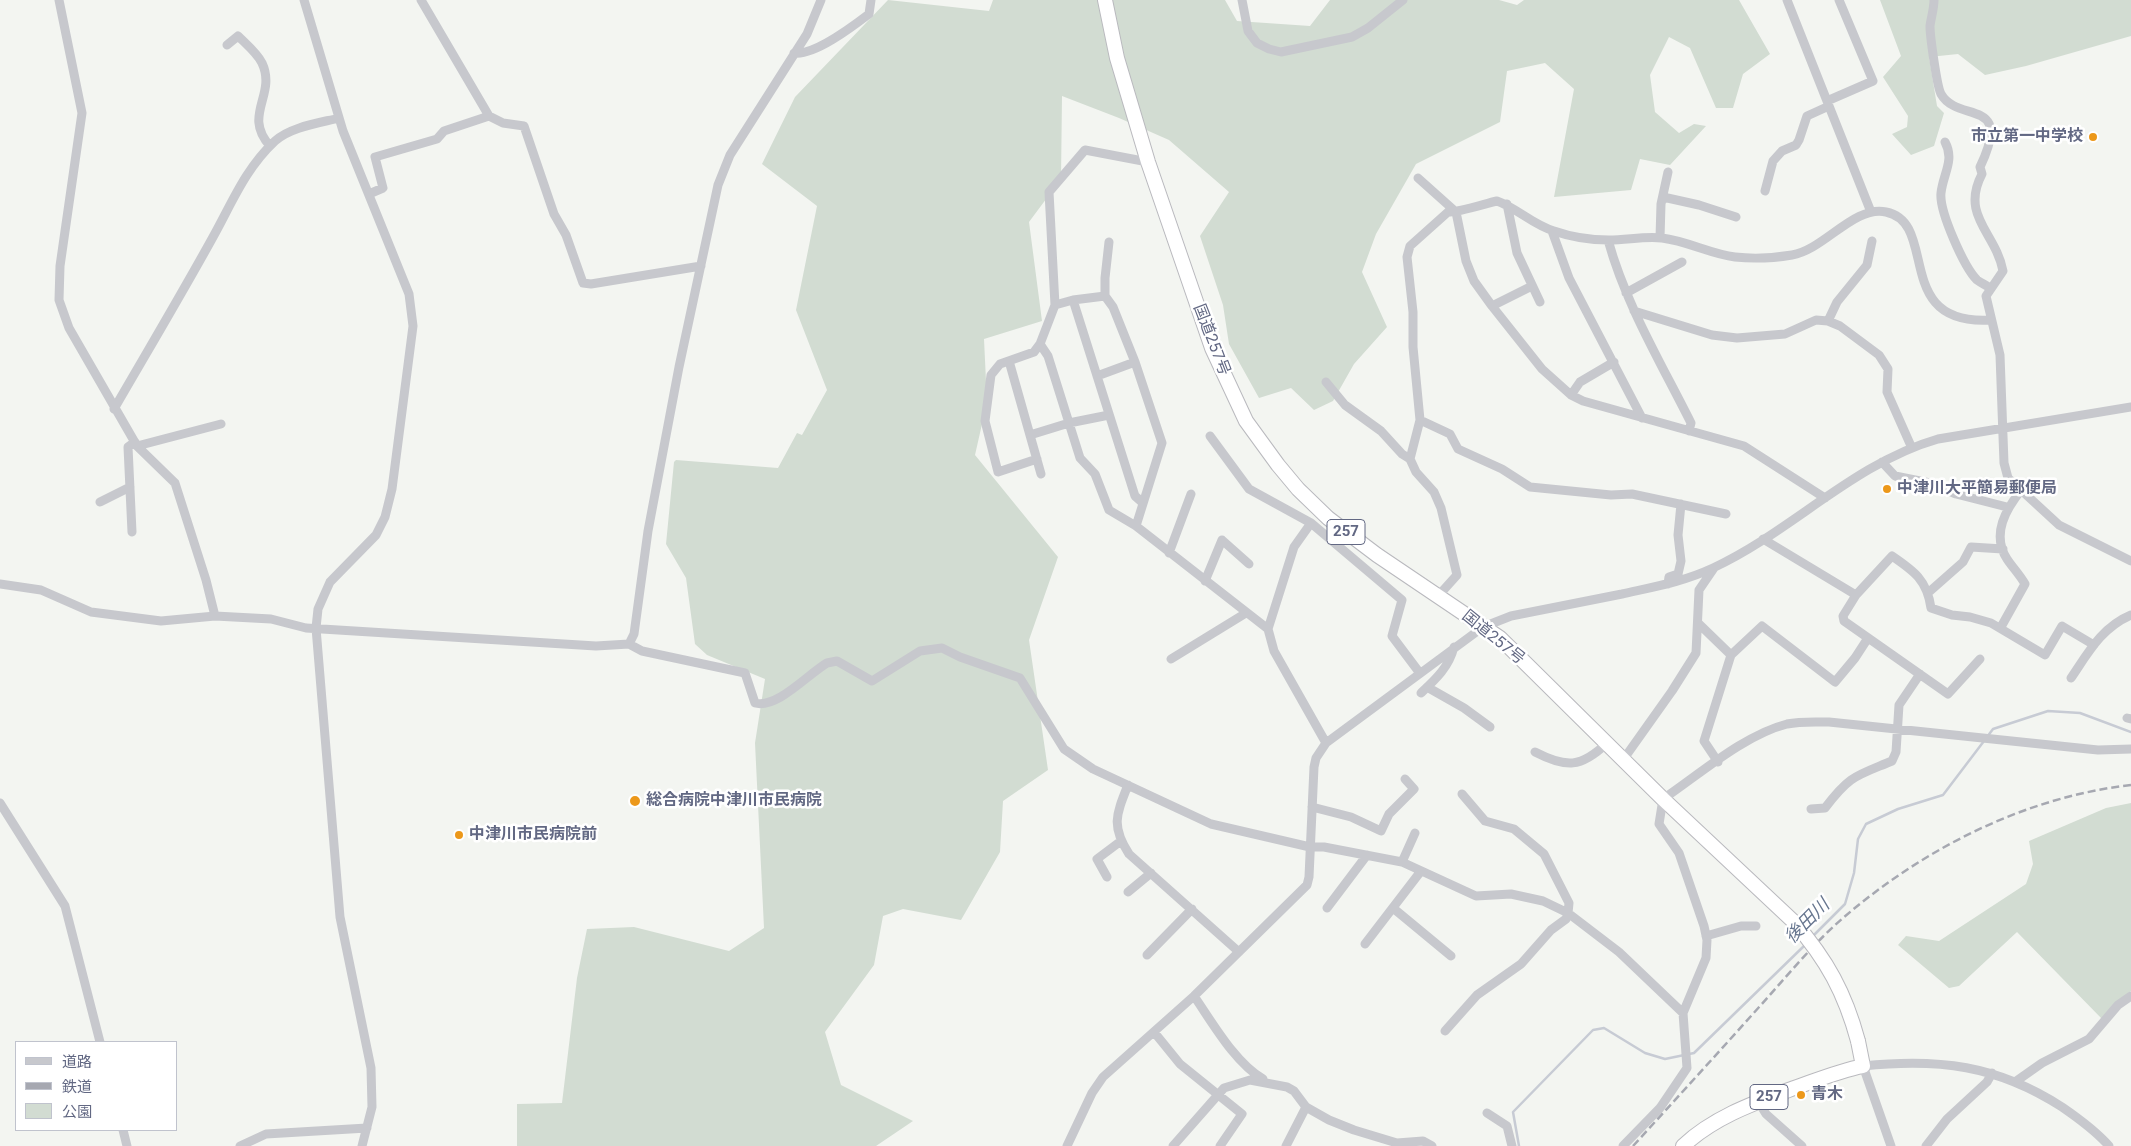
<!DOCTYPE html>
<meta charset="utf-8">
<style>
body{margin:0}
#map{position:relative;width:2131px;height:1146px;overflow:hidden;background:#f3f5f1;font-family:Roboto,"Noto Sans JP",sans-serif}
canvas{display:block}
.legend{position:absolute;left:15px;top:1041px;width:162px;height:90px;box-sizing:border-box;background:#fff;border:1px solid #c0c3cd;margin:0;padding:6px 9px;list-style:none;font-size:15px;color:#626883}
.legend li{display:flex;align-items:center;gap:10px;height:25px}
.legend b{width:25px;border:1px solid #c0c3cd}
</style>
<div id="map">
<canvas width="2131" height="1146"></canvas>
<ul class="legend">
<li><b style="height:6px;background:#c7c8cd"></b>道路</li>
<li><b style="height:6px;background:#a6a8b1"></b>鉄道</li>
<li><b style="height:14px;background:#d2dcd2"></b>公園</li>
</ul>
</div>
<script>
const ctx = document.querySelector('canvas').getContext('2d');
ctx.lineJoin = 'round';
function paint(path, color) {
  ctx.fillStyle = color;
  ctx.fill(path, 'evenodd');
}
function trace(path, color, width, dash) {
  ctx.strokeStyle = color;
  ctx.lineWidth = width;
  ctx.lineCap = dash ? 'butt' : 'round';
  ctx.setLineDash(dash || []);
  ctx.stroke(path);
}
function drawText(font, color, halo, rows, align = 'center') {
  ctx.font = font + ' Roboto,"Noto Sans JP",sans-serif';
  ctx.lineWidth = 5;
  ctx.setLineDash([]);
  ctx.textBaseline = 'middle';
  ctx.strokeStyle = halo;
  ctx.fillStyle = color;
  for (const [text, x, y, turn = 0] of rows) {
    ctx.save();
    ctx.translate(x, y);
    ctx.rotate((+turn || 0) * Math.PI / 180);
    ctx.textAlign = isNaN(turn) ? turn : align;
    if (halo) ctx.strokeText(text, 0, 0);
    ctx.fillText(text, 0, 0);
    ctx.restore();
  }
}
paint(new Path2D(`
 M888 0 989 11 993 0H1225L1237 21 1310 26 1330 0H1499L1517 5 1524 0H1739L1770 54 1743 74 1733 108H1716L1690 48 1669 37 1650 75 1655 112 1679 133 1694 124 1706 126 1670 165 1640 159 1631 190 1554 197 1574 89 1545 63 1507 71 1500 122 1416 164 1376 234 1362 272 1387 327 1354 364 1333 401 1314 410 1291 388 1259 398 1229 344 1223 305 1200 236 1229 192 1169 140 1119 118 1062 96 1061 179 1029 222 1042 321 984 339 987 402 975 455 1058 557 1029 640 1048 770 1003 801 1000 852 961 920 903 909 883 916 874 965 825 1032 841 1085 913 1121 876 1146H517V1104L562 1103 577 978 587 929 634 927 729 951 764 928 755 743 765 679 707 655 695 644 686 578 666 544 674 462 676 460 778 468 797 433 802 435 827 390 796 310 817 206 762 164 795 97Z
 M1880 0H2131V36L2026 66 1985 75 1958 54 1929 57 1937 106 1944 113 1934 146 1911 155 1892 134 1907 127 1908 116 1883 77 1901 56Z
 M2131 803V991L2114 1004 2102 1019 2017 932 1959 986 1949 988 1898 945 1906 936 1939 941 2026 884 2033 864 2029 841 2106 808Z`), '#d2dcd2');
trace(new Path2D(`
 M1987 737 1993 729 2048 711 2080 713 2131 732
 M1812 937 1845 904 1854 873 1858 839 1866 824 1898 809 1943 795 1984 741
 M1519 1146 1513 1112 1593 1030 1604 1028 1645 1053 1665 1059 1694 1053 1805 945`), '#c7cbd4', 2.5);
const highway = new Path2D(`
 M1105 0 1117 58 1148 162 1212 348 1246 421 1278 465 1298 489 1328 518 1377 555 1500 638 1663 799 1794 922
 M1683 1146C1714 1117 1754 1103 1794 1088 1817 1080 1839 1071 1863 1066L1858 1041`);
trace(highway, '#b9b9be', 16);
trace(new Path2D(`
 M59 0 82 113 60 266 59 300 69 328 137 446 175 483 206 580 215 616
 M304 0 343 131 409 294 413 326 392 489 385 517 376 535 330 582 318 609 316 628 340 917 371 1068 372 1107 362 1146
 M421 0 489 116 503 123 524 126 554 214 566 235 583 283 591 284 701 266
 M1242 0 1248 31 1257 43 1269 49 1281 52 1352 37 1368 28 1403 0
 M1787 0 1871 212
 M1934 0C1934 9 1931 18 1930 26 1930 36 1937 87 1941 94 1958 124 2014 96 1980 167L1982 174C1960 216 1996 233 2003 271L1986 296 2000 355 2004 463 2008 478 2059 525 2131 561
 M227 45 238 36C246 44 257 53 262 63 277 95 242 115 270 146
 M794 53C814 56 852 27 869 14L871 0
 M1827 101 1873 81 1839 0
 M1945 142C1955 160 1943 174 1941 193 1939 211 1964 267 1977 280 1981 283 1986 285 1990 288
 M1418 178 1456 212 1466 261 1474 281 1492 306 1542 369 1571 395 1583 401 1744 446 1825 498
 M1765 191 1773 161 1782 151 1796 145 1799 140 1807 116 1829 106
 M369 194 383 188 375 157 437 139 444 131 489 116
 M1663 197 1699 205 1736 217
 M1507 204 1517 253 1540 302
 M1552 231 1569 278 1642 418
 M1660 238 1661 204 1668 172
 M1608 240C1626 305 1661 363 1691 423L1689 431
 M1626 293 1682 262
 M1105 296V278L1109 242
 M1073 300 1135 496 1143 503
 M1055 305 1073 300 1105 296 1113 307 1135 362 1162 443 1136 526
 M1492 306 1532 286
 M1634 311 1712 335 1737 338 1785 334 1816 320 1828 321 1840 326 1879 355 1888 369 1887 392 1911 446
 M1828 321 1837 302 1867 265 1872 241
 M1040 344 1048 356 1080 458 1095 474 1109 510 1136 526 1268 629
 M1009 361 1041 474
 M1097 376 1135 362
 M1326 382 1345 405 1381 431 1402 454 1410 459
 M1571 395 1580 382 1614 362
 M114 409C147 352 181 295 213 237 232 203 245 169 275 141 290 127 319 123 339 118
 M1420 420 1450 434 1458 449 1502 469 1530 487 1611 495 1632 494 1726 514
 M1030 435 1069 423 1109 415
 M1210 436 1249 489 1311 523 1402 600 1392 636 1419 672
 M137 446 221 424
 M1037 459 998 472 985 421 991 375 1000 364 1034 352 1040 344 1055 305 1049 192 1085 150 1148 162
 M1882 462 1895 476 1930 483 1956 494 2007 507
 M100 502 130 487
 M1311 523 1294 547 1268 629 1274 651 1326 743
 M132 532 128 447 135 442
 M1763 539 1856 595 1843 616 1844 621 1948 694 1980 659
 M1169 553 1191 494
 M1205 581 1222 540 1249 564
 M0 584 41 590 91 612 161 621 215 616 271 619 306 628 596 646 629 644 642 651 745 673 755 703C777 709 808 674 827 663L837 661 872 681 920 651 942 648 960 657 1020 678 1064 749 1093 769 1211 824 1310 847H1324L1402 862 1476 896 1511 894 1543 901 1568 913 1619 952 1683 1013
 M1668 584 1669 577 1678 574 1681 561 1678 535 1681 504
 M1929 592 1963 562 1971 547 2003 549
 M1439 595 1457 575 1441 508 1434 492 1416 472 1410 459 1420 420 1413 347V312L1407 257 1410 246 1448 212C1460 212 1484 204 1497 201 1517 208 1533 225 1554 231 1571 237 1591 240 1609 240 1627 240 1645 236 1662 238 1687 241 1711 254 1735 257 1753 259 1774 258 1792 255 1824 250 1854 205 1886 212 1940 223 1891 326 1991 320
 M1856 595 1892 556C1914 571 1927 580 1931 608L1952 615 1970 617 1991 623 2045 655 2062 626 2094 645
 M1698 623 1731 655 1762 626 1835 682 1855 658 1868 638
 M2001 627 2025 584C2020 575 2013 568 2007 559 1991 534 2006 509 2022 489
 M629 644 634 634 648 531 679 367 718 185 730 155 807 34 821 0
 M1171 659 1246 613
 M2071 678C2088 653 2102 627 2131 615
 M1427 687 1464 708 1490 727
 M1421 693C1436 679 1449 667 1454 647
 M2127 718 2131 719
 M1535 752C1566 768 1581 768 1607 743
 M1623 760 1672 691 1696 653 1699 590 1714 568
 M1718 762 1704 741 1731 655
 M1128 785C1116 815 1111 826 1129 854L1239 952
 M0 803 65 906 100 1042
 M1312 807 1351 817 1381 831 1389 814 1414 789 1405 779
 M1811 809 1825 808C1850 775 1856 776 1892 761L1896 752 1899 705 1920 674
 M1402 862 1415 833
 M1107 877 1097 859 1121 841
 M1128 892 1151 873
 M1327 908 1367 855
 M1393 908 1451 956
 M1706 936 1741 926H1756
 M1365 944 1421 871
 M1147 955 1192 909
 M1194 996C1212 1022 1235 1063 1263 1079
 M1445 1031 1477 995 1521 964 1551 930 1566 919 1568 913 1569 903 1544 854 1514 829 1485 821 1462 794
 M1154 1032 1180 1064 1242 1114 1220 1146
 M2015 1082 2042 1063 2089 1039 2118 1005 2131 996
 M1758 1101 1766 1114 1802 1146
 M1487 1113 1507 1126 1512 1146
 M123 1130 127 1146
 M240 1146 266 1134 367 1128
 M1067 1146 1092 1093 1103 1077 1194 996 1307 885 1309 877 1314 767 1316 758 1326 743 1483 627 1511 616C1548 609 1585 601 1622 594 1653 587 1683 582 1713 568 1791 532 1854 463 1938 439L2131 407
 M1173 1146 1224 1088 1250 1080 1287 1087 1294 1091 1306 1107 1329 1120 1354 1130 1397 1143 1423 1141 1432 1146
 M1286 1146 1306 1107
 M1623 1146 1660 1108 1687 1068 1683 1013 1706 958 1707 940 1704 926 1679 853 1659 824 1663 799C1700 774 1744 735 1787 724 1801 721 1815 722 1829 722L2098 750 2131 749
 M1891 1146 1863 1066C1938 1058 1997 1065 2062 1107 2078 1118 2096 1131 2109 1146
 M1926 1146 1947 1119 1987 1082 1992 1073`), '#c7c8cd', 9);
trace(highway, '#fff', 14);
trace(new Path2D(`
 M1633 1146C1676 1099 1718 1053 1760 1006 1787 976 1813 944 1843 918 1923 849 2025 797 2131 785`), '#a6a8b1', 2.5, [8, 4]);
const highwayBridge = new Path2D(`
 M1794 922C1827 960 1845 993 1858 1041`);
trace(highwayBridge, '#b9b9be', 16, []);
trace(highwayBridge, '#fff', 14);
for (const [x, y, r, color] of [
 [2093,137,5,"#ec981a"],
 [1887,489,5,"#ec981a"],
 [635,801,6,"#ec981a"],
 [459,835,5,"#ec981a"],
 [1801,1095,5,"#ec981a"]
]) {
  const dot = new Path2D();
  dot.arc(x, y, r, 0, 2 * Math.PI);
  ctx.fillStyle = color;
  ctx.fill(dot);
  trace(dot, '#fff', 2);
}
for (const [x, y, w] of [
 [1346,532,38],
 [1769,1097,38]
]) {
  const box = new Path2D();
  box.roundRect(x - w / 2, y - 12.5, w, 25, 4);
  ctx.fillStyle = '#fff';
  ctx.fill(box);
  trace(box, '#626883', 1);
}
drawText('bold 15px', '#626883', null, [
 ["257",1346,532],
 ["257",1769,1097]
]);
drawText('bold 16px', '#626883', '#fff', [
 ["市立第一中学校",2083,137,"right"],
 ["中津川大平簡易郵便局",1897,489],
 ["総合病院中津川市民病院",646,801],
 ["中津川市民病院前",469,835],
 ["青木",1811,1095]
], 'left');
drawText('16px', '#626883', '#fff', [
 ["国道257号",1211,340,69],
 ["国道257号",1493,638,39]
]);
drawText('italic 18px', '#67768f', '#fff', [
 ["後田川",1808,922,-45]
]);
</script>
